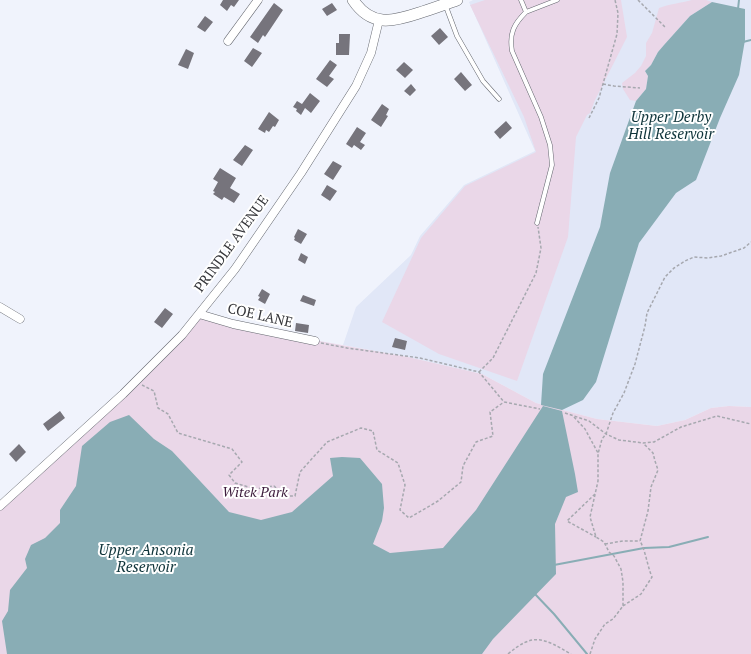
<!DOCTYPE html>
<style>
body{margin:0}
canvas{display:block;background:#f0f3fc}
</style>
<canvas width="751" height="654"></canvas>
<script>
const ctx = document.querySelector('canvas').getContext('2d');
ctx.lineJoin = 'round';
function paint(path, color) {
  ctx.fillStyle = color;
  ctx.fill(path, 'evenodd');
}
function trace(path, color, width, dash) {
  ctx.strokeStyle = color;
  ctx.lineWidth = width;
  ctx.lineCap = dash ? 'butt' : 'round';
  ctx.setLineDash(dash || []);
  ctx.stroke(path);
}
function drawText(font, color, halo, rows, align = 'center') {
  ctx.font = font + ' "PT Serif",serif';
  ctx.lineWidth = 4;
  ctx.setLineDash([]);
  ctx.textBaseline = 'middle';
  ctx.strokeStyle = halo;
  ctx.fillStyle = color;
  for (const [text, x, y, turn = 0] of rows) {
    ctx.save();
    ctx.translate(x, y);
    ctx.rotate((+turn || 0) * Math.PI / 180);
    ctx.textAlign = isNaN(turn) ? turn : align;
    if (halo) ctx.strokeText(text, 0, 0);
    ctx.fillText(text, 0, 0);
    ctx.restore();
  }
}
paint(new Path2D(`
 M473 0H751V407L729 406 711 408 685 420 657 426 597 419 536 403 482 374 408 357 343 345 356 307 411 255 420 236 464 185 535 151 469 2Z`), '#e1e7f7');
paint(new Path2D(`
 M485 0H621L627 37 595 100 590 113 587 115 576 137 568 237 517 381 439 354 382 322 421 238 465 186 536 152 524 117 470 5Z
 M692 0H706L712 2 690 16 658 52 651 65 645 71 648 76 646 89 636 101 630 100 623 89 622 83 635 73 641 66 646 56V43L652 33 659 8C669 4 681 3 692 0Z
 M200 316 231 325 408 357 482 374 536 403 597 419 657 426 685 420 711 408 729 406 751 407V654H0V509Z`), '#ead7e8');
paint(new Path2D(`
 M712 2 745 9V40L739 75 720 118 696 180 676 193 639 243 596 382 583 400 562 410 541 405 543 374 600 227 610 173 636 101 646 89 648 76 645 71 651 65 658 52 664 45 690 16Z
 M543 406 562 411 575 474 578 492 566 497 555 524 556 574 493 639 482 654H7L2 621 8 611 10 590 27 568 25 559 31 545 45 538 60 523V510L76 486 82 446 110 422 129 415 154 439 172 451 229 512 261 520 292 512 333 476 330 458 342 457 360 458 382 484 384 508 382 521 373 544 390 553 443 548 476 510Z`), '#89adb5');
trace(new Path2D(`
 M738 9 739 0
 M743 42 751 40
 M554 565 644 548 669 547 708 537
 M534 593 554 614 587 654`), '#89adb5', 2);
paint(new Path2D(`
 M223 0H239L234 7 231 5 227 11 220 5Z
 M274 3 283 10 265 37 263 35 258 43 250 37Z
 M332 3 337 10 327 16 322 9Z
 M205 16 213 22 205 32 197 27Z
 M440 28 448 37 439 45 431 36Z
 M339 34H350L349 55H336V43H339Z
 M253 48 262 53 252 67 244 61Z
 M186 49 194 53 188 69 178 65Z
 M330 60 337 65 329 76 334 79 327 87 316 79Z
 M404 62 413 70 405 78 396 70Z
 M461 72 472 85 465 91 454 79Z
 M411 84 416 90 410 96 404 91Z
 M310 93 320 101 311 113 305 108 301 115 296 111 297 109 293 107 297 101 302 104Z
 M382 104 389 109 386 115 388 116 381 127 371 120Z
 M269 112 279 120 275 127 273 126 269 132 266 130 265 133 258 129Z
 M506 121 512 128 500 139 494 132Z
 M357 127 366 133 360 142 365 145 361 150 354 145 352 148 346 144Z
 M245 145 253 150 242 166 233 160Z
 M333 161 342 166 333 180 324 174Z
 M220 168 236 178 230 188 240 194 234 203 224 197 222 200 213 194 215 192 213 191 218 182 213 179Z
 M327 185 337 191 330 201 321 195Z
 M298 229 307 234 301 244 294 240 295 238 294 237Z
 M301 253 308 257 305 264 298 260Z
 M262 289 270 294 265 304 258 300 260 297 258 296Z
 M303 295 316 300 314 306 300 301Z
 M165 308 173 314 162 328 154 322Z
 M296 323 309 325 308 333 295 331Z
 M395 338 407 341 405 350 392 347Z
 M60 411 65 418 48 431 43 424Z
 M19 444 26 452 16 462 9 454Z`), '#76747c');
const lane = new Path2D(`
 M521 0 526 12 557 0
 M445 4 457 36 483 81 499 99
 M526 12C514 24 509 33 512 51L541 117 550 145 552 165 537 223`);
const street = new Path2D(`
 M228 41 258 0
 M0 307 20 319
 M199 314 233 324 315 341
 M0 506 123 394 182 335 235 269 301 173 356 86 371 53 379 20`);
const secondary = new Path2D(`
 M353 0C371 27 392 22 419 13 432 9 445 4 457 0`);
trace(lane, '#656870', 5);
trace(street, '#656870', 9);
trace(secondary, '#656870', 12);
trace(new Path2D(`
 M638 0 665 27
 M603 84 614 86 640 88
 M589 118 599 98 617 34 618 13 615 0
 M321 343 347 348 420 358 479 372 504 402 540 409
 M479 372 493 358 536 273 541 248 538 227
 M142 385 154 391 158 408 168 414 178 433 232 449 242 462 229 475 235 483 255 489 274 486 285 496H295L300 472 327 442 361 428 373 431 377 450 398 463 405 485 400 510 409 518 438 501 461 482 463 466 476 442 493 436 490 412 504 402
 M565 413 589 421 606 434 619 440 643 443 654 442 681 427 717 416 751 424
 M574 417 585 429 598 453
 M595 494 567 521 596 537
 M605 544 623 541H640
 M623 606 641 594 652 577C647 565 646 552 640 541L648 511 651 487 658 470 655 461 653 453 643 443
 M508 654C534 632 543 638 571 654
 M590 654 595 639 605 624 613 619 623 606V582L621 569 614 556 609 552 604 542 596 537 590 517 598 481V454L602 439 606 434 613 413 624 393 635 364 645 326 647 313 665 277 674 268 685 261 694 257 708 258 721 256 744 248 751 242`), '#a6a8af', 1.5, [3, 2]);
trace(lane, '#fff', 4);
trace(street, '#fff', 8);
trace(secondary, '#fff', 11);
drawText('14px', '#35363a', '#fff', [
 ["PRINDLE AVENUE",232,244,-54],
 ["COE LANE",260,316,13]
]);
drawText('italic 14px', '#3e1d3d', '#fff', [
 ["Witek Park",255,493]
]);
drawText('italic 15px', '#0f343a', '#fff', [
 ["Upper Derby",671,118],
 ["Hill Reservoir",671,135],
 ["Upper Ansonia",146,551],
 ["Reservoir",146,568]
]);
</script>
